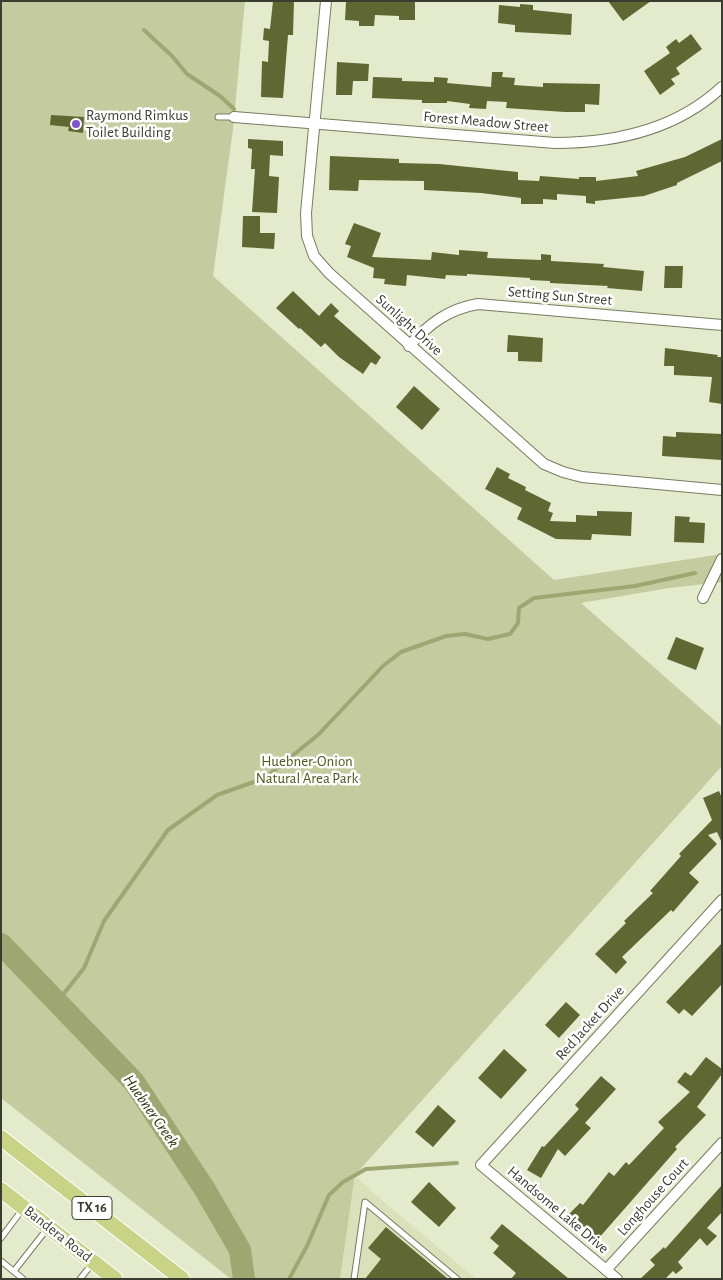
<!DOCTYPE html>
<style>
body{margin:0}
#map{position:relative;width:723px;height:1280px;overflow:hidden;background:#e4eacc;font-family:"Alegreya Sans",sans-serif}
canvas{display:block}
.frame{position:absolute;inset:0;border:2px solid #3b3d31;pointer-events:none}
</style>
<div id="map">
<canvas width="723" height="1280"></canvas>
<div class="frame"></div>
</div>
<script>
const ctx = document.querySelector('canvas').getContext('2d');
ctx.lineJoin = 'round';
function paint(path, color) {
  ctx.fillStyle = color;
  ctx.fill(path, 'evenodd');
}
function trace(path, color, width, dash) {
  ctx.strokeStyle = color;
  ctx.lineWidth = width;
  ctx.lineCap = dash ? 'butt' : 'round';
  ctx.setLineDash(dash || []);
  ctx.stroke(path);
}
function drawText(font, color, halo, rows, align = 'center') {
  ctx.font = font + ' "Alegreya Sans",sans-serif';
  ctx.lineWidth = 5;
  ctx.setLineDash([]);
  ctx.textBaseline = 'middle';
  ctx.strokeStyle = halo;
  ctx.fillStyle = color;
  for (const [text, x, y, turn = 0] of rows) {
    ctx.save();
    ctx.translate(x, y);
    ctx.rotate((+turn || 0) * Math.PI / 180);
    ctx.textAlign = isNaN(turn) ? turn : align;
    if (halo) ctx.strokeText(text, 0, 0);
    ctx.fillText(text, 0, 0);
    ctx.restore();
  }
}
paint(new Path2D(`
 M355 1175 378 1197 476 1279H340Z`), '#d9e0ba');
paint(new Path2D(`
 M1 1H245L233 129 213 276 554 580 722 554V582L669 588 581 603 722 727V766L355 1175 340 1279H231L1 1098Z`), '#c4cc9f');
trace(new Path2D(`
 M144 30 172 56 187 74 220 96 234 109
 M58 1001 84 968 104 921 168 830 217 795 265 778 319 734 383 666 401 652 446 636 465 634 488 639 510 634 518 623 519 608 534 598 635 586 695 573
 M289 1279 307 1246 329 1195 343 1182 366 1169 457 1163`), '#9ea771', 4);
trace(new Path2D(`
 M1 944 134 1082 204 1188 240 1250 244 1279`), '#9ea771', 22);
paint(new Path2D(`
 M273 1H294L293 35H288L283 98 261 97 262 61 268 62 269 41 263 40 264 28 270 29Z
 M415 1V20H399V16L375 15 374 26H359V21L345 20 346 2Z
 M608 1H651L623 21Z
 M520 4 533 5V10L572 14 571 35 515 32V25L498 23 499 5 520 7Z
 M691 34 702 49 676 68 680 74 671 79 675 84 660 95 644 71 670 53 666 47 676 39 679 43Z
 M337 62 369 64 368 81H353L352 95H336Z
 M492 72H503L502 77 515 78 514 85 543 87V83L600 84 599 105 585 104V112H565L506 108 507 102 487 101 486 109 469 108 470 104 447 101V103H422V100L372 98 373 77 402 78V81L434 82V77L448 78 447 83 491 87Z
 M51 115 84 117 83 133 68 131 69 127 50 125Z
 M248 139 283 141V156L270 155 269 176 279 177 277 213 252 212 255 169H251L252 149 248 148Z
 M722 139V161L677 183V185L644 196 595 201V204L586 203V196L557 194V200L543 199V204H521V198L481 193 424 190V181L359 180 358 191 329 190 330 156 399 159V163L439 164 518 172V180L539 181 540 176 579 179V177H596V181L638 176 636 171 685 157Z
 M243 216H260V233H275L274 249 242 247Z
 M354 223 381 233 372 257 431 260 432 252 459 255V250L488 252 487 258 541 260V254L551 255V261L604 264 603 267 644 271 642 291 607 288 608 286 550 283V281L530 280V278L467 274V276L446 275 445 279 407 275 406 286 384 284 385 279 373 278 374 268 347 257 351 246 345 244Z
 M665 266H683L682 288H664Z
 M293 291 319 316 331 303 339 311 334 316 381 357 376 365 371 362 363 374 339 357 325 343 321 347 300 328 299 329 276 308Z
 M508 335 543 338 542 362 518 361V352H507Z
 M665 348 718 355 717 357H722V404L709 402 712 377 674 375V366H664Z
 M414 386 440 409 422 430 396 407Z
 M676 432 722 434V460L662 456 663 436 676 437Z
 M497 467 510 474 508 478 526 487 525 490 551 503 548 511 553 513 550 521 576 522V515L597 516V511L632 512 631 536 592 534 591 540 556 539 517 519 522 508 485 489Z
 M675 516 690 517 689 522 705 523 704 543 674 542Z
 M676 637 704 648 696 670 667 659Z
 M719 791 722 798V843L717 832 708 835 717 844 689 873 699 882 673 912 671 910 622 957 627 962 616 974 595 954 626 923 624 921 653 893 650 891 681 856 679 854 712 820 703 798Z
 M722 943V984L692 1016 684 1009 679 1014 666 1002Z
 M566 1002 580 1015 559 1038 545 1025Z
 M504 1049 527 1070 501 1099 478 1078Z
 M706 1057 722 1069V1074L697 1107 706 1115 675 1147 677 1149 598 1239 569 1214 580 1203 583 1205 609 1172 614 1176 626 1162 629 1165 664 1128 658 1122 690 1092 677 1082 685 1072 691 1076Z
 M601 1076 616 1089 585 1123 591 1128 565 1156 558 1149 541 1178 527 1170 542 1146 544 1147 579 1109 575 1105Z
 M438 1105 456 1121 433 1147 415 1132Z
 M429 1182 456 1208 439 1227 411 1202Z
 M722 1185V1212L707 1228 717 1236 707 1246 700 1238 678 1262 683 1268 676 1274 673 1271 665 1279H640L655 1265 650 1260 664 1247 665 1249Z
 M502 1224 534 1250 569 1279H511L516 1273 493 1253 499 1246 490 1238Z
 M386 1227 448 1279H365L381 1259 368 1248Z`), '#5f6733');
const lane = new Path2D(`
 M218 117H234
 M1 1238 22 1210
 M1 1261 23 1279
 M14 1271 47 1229
 M80 1279 92 1264
 M354 1279 365 1202 457 1279`);
const street = new Path2D(`
 M326 1 306 213 307 236 314 256 329 273 544 464 563 472 582 477 722 490
 M234 117 555 143C615 143 676 130 722 87
 M409 346C429 324 448 309 478 304L722 325
 M703 598 722 559
 M606 1270 722 1143
 M617 1279 481 1165 722 900`);
const primary = new Path2D(`
 M1 1138 182 1279
 M1 1190 115 1279`);
trace(lane, '#767c60', 7);
trace(street, '#767c60', 12);
trace(primary, '#fff', 17);
trace(lane, '#fff', 5);
trace(street, '#fff', 10);
trace(primary, '#c8d386', 15);
for (const [x, y, r, color] of [
 [76,124,5,"#7f53cc"]
]) {
  const dot = new Path2D();
  dot.arc(x, y, r, 0, 2 * Math.PI);
  ctx.fillStyle = color;
  ctx.fill(dot);
  trace(dot, '#fff', 2);
}
for (const [x, y, w] of [
 [92,1208,40]
]) {
  const box = new Path2D();
  box.roundRect(x - w / 2, y - 11.5, w, 23, 4);
  ctx.fillStyle = '#fff';
  ctx.fill(box);
  trace(box, '#3b3d31', 1);
}
drawText('bold 14px', '#3b3d31', null, [
 ["TX 16",92,1208]
]);
drawText('15px', '#3b3d31', '#fff', [
 ["Raymond Rimkus",86,115],
 ["Toilet Building",86,132]
], 'left');
drawText('15px', '#3b3d31', '#fff', [
 ["Forest Meadow Street",486,122,5],
 ["Setting Sun Street",560,296,5],
 ["Sunlight Drive",409,325,42],
 ["Red Jacket Drive",590,1023,-48],
 ["Longhouse Court",653,1197,-48],
 ["Handsome Lake Drive",558,1210,40],
 ["Bandera Road",58,1234,38]
]);
drawText('15px', '#50581b', '#fff', [
 ["Huebner-Onion",307,761],
 ["Natural Area Park",307,778]
]);
drawText('italic 16px', '#31360b', '#fff', [
 ["Huebner Creek",151,1111,55]
]);
</script>
